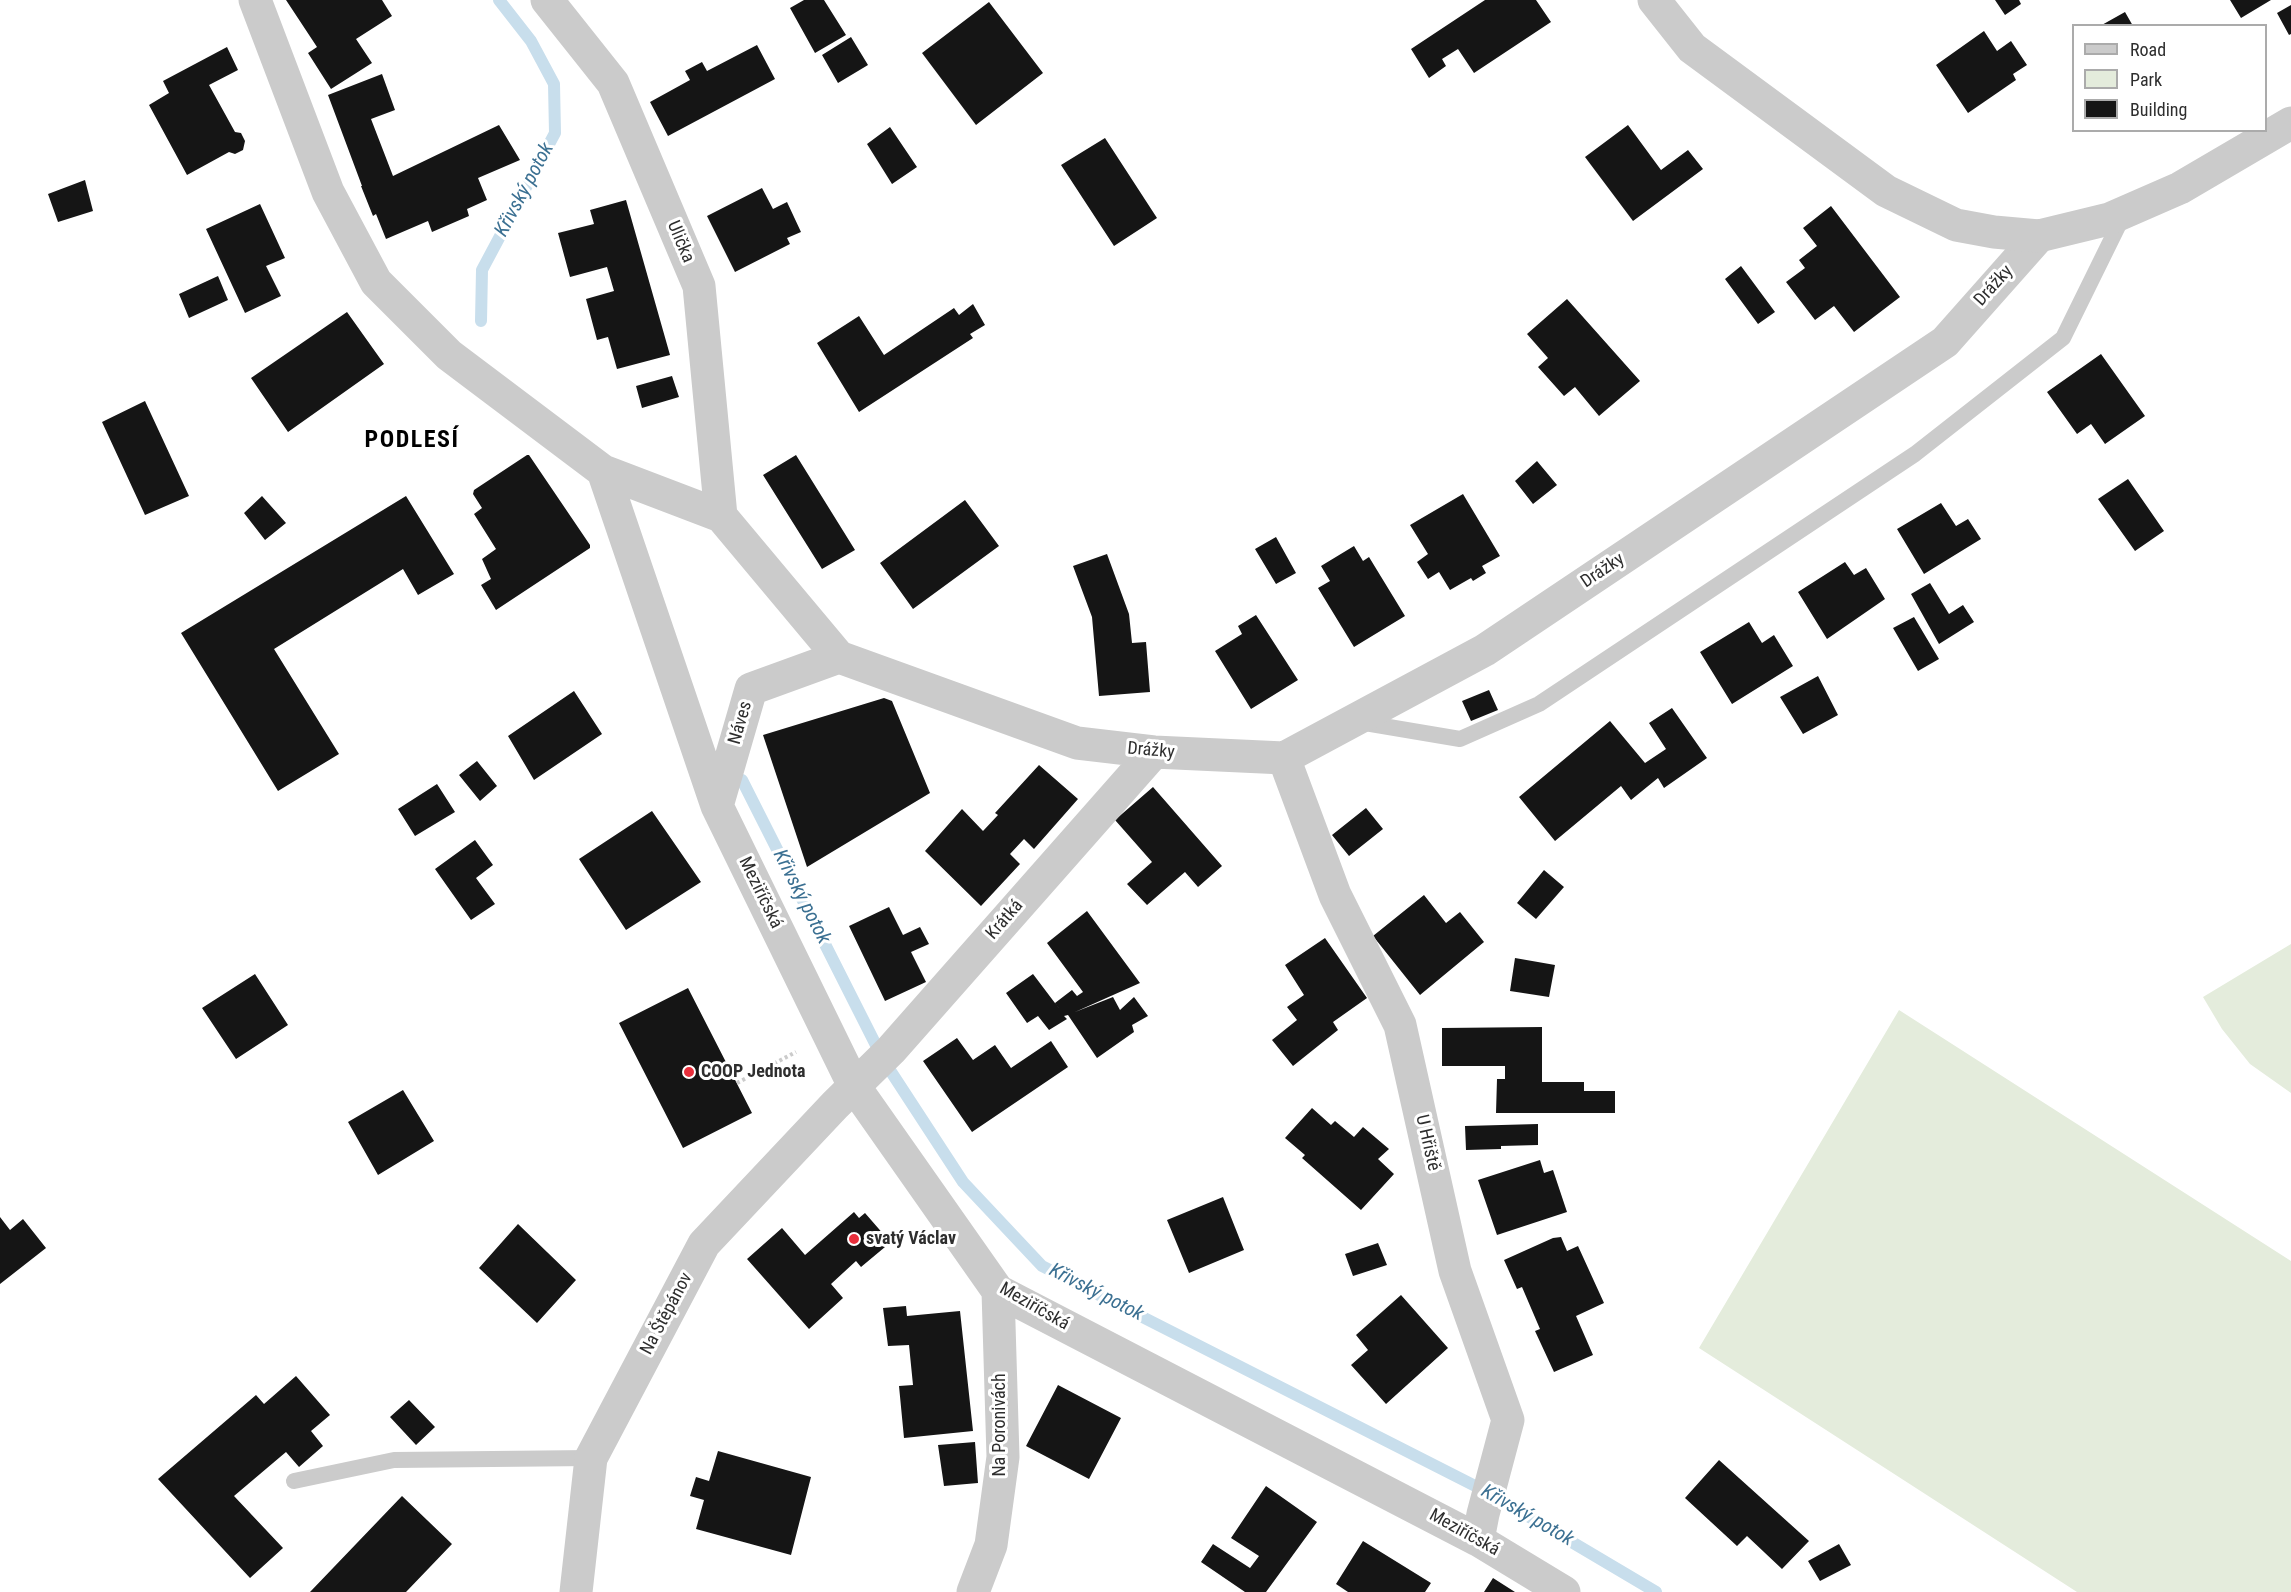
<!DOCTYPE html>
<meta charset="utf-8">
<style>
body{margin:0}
#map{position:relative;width:2291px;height:1592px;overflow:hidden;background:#fff;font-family:"Roboto Condensed",sans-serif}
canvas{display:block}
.legend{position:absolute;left:2072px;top:24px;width:195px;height:108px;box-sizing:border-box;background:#fff;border:2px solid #ababab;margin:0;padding:8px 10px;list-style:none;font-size:18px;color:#2e2e2e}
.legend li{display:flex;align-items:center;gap:12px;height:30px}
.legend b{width:30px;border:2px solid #ababab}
</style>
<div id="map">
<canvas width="2291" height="1592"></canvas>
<ul class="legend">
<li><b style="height:8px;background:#cbcbcb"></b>Road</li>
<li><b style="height:16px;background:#e4ecdc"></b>Park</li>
<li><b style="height:16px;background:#151515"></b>Building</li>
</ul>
</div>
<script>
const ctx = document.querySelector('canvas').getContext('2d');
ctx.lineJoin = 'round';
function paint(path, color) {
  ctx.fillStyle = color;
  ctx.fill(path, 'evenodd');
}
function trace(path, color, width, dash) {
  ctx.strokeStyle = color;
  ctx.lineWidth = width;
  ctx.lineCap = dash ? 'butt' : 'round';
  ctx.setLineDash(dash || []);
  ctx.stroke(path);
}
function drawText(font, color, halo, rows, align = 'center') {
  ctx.font = font + ' "Roboto Condensed",sans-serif';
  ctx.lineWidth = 6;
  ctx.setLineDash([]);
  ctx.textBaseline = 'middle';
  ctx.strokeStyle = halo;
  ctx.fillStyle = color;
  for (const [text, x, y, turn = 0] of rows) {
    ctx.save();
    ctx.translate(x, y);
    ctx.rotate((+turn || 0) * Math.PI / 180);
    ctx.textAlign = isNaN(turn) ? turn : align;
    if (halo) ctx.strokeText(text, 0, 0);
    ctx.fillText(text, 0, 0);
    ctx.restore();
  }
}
paint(new Path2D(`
 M2291 944V1093L2250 1064 2222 1029 2203 997Z
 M1899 1010 2291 1261V1592H2077L1699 1348Z`), '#e4ecdc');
trace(new Path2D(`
 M481 321 482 270 555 133 554 84 531 41 499 0
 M742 780 884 1061 963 1182 1042 1266 1489 1493 1656 1592`), '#c8deec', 12);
paint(new Path2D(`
 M286 0H382L392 16 356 39 372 63 331 89 308 53 317 47Z
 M804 0H824L846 35 815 53 790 8Z
 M1485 0H1536L1551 22 1474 73 1458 49 1442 59 1446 66 1429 78 1411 49Z
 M1995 0H2019L2021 4 2005 15Z
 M2230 0H2271L2241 18Z
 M989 2 1043 73 976 125 922 53Z
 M2291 5V34L2289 35 2277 13Z
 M2125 12 2133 26H2100Z
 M1984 31 1997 51 2011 41 2027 65 2013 74 2016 80 1968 113 1936 65Z
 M851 37 868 65 838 83 822 55Z
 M757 45 775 79 668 136 650 102 690 80 685 71 702 62 707 71Z
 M227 47 238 70 209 85 235 132 241 133 245 141 243 150 235 154 229 152 187 175 149 105 169 93 163 81Z
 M382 74 395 110 371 119 393 176 499 125 520 160 478 178 487 200 467 209 469 216 432 232 428 221 386 239 376 214 373 216 361 186H362L328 95Z
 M1628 125 1661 170 1688 150 1703 169 1633 221 1585 157Z
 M890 127 917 167 892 184 867 144Z
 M1105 138 1157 218 1114 246 1061 165Z
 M85 180 93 211 58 222 48 194Z
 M762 188 773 209 787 202 801 232 787 238 790 244 735 272 707 216Z
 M626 200 670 355 617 369 608 337 597 340 586 299 614 291 607 267 570 277 558 233 594 224 590 210Z
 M260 204 285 258 266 266 281 296 245 313 206 229Z
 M1831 206 1900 297 1854 332 1834 306 1815 320 1786 282 1805 268 1799 260 1817 246 1803 228Z
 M1741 266 1775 312 1758 324 1725 279Z
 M218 276 228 300 189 318 179 294Z
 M1567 299 1640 381 1599 416 1575 387 1564 396 1538 367 1548 358 1527 334Z
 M973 304 985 325 970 334 973 338 859 412 817 343 859 316 884 355 954 308 959 315Z
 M347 312 384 364 288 432 251 378Z
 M2101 354 2145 416 2105 444 2091 424 2077 434 2047 392Z
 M672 376 679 397 642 408 636 386Z
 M145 401 189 496 145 515 102 422Z
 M527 455H529L590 545V548L496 610 481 585 491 579 482 559 496 549 474 514 482 508 473 494 474 490Z
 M796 455 855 550 822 569 763 475Z
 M1537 461 1557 485 1533 504 1515 481Z
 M2128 479 2164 531 2135 551 2098 499Z
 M1463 494 1500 556 1482 566 1486 573 1473 581 1471 578 1450 590 1439 572 1428 579 1417 562 1428 554 1410 525Z
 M262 496 286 523 265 540 244 513Z
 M406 496 454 574 418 595 403 569 274 649 339 754 278 791 181 633Z
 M965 500 999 546 913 609 880 563Z
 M1941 503 1956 526 1968 519 1981 539 1924 574 1897 529Z
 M1276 537 1296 573 1276 584 1255 549Z
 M1354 546 1363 561 1369 557 1405 616 1354 647 1318 588 1330 581 1321 566Z
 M1107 554 1129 614 1132 643 1146 642 1150 692 1099 696 1092 617 1073 566Z
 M1845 562 1854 575 1866 568 1885 599 1827 639 1798 592Z
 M1930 583 1949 614 1963 605 1974 622 1939 644 1911 594Z
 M1256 615 1298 680 1251 709 1215 651 1242 634 1238 626Z
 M1914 617 1939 659 1918 671 1893 628Z
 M1749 622 1762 643 1774 635 1793 666 1732 704 1700 652Z
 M1818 676 1838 715 1803 734 1780 697Z
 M1489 690 1498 710 1471 721 1462 701Z
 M574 691 602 734 534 780 508 736Z
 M884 698 892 701 930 793 807 867 763 735Z
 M1672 708 1707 758 1664 788 1658 778 1631 800 1621 786 1555 841 1519 797 1610 721 1645 763 1666 749 1649 723Z
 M477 761 497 786 480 801 459 775Z
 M1039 765 1078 799 1034 849 1024 839 1010 854 1020 864 981 906 925 851 962 809 983 831 998 815 995 813Z
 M437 784 455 812 415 836 398 809Z
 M1153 787 1222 866 1198 887 1185 872 1147 905 1127 884 1152 862 1115 820Z
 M1366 808 1383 829 1349 856 1332 835Z
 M652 811 701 882 626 930 579 859Z
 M475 840 493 865 476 878 495 904 471 920 435 869Z
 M1544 870 1564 887 1536 919 1517 903Z
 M1424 895 1446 923 1460 912 1484 942 1420 995 1373 936Z
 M889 907 903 935 920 927 929 944 911 952 926 982 885 1001 849 926Z
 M1087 911 1140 983 1075 1012 1113 997 1120 1010 1134 997 1148 1016 1132 1025 1134 1032 1097 1058 1068 1015 1064 1016 1067 1019 1049 1030 1038 1016 1027 1023 1006 993 1033 974 1061 1011 1055 1003 1072 990 1077 996 1083 992 1047 943Z
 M1325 938 1367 998 1333 1022 1338 1030 1293 1066 1272 1040 1297 1020 1287 1007 1304 995 1285 965Z
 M1515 958 1555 965 1549 997 1510 991Z
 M255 974 288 1025 236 1059 202 1008Z
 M688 988 752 1113 683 1148 619 1023Z
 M1542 1027V1082H1584V1091H1615V1113H1496L1497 1079H1505V1066H1442V1028Z
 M957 1038 973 1060 995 1045 1011 1068 1051 1041 1068 1067 972 1132 923 1061Z
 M403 1090 434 1141 378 1175 348 1122Z
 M1312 1108 1331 1125 1335 1121 1354 1137 1363 1127 1389 1149 1378 1159 1394 1174 1361 1210 1302 1158 1305 1155 1285 1138Z
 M1538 1124V1145L1501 1146V1149L1466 1150 1465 1126Z
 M1540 1160 1544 1173 1553 1170 1567 1212 1497 1235 1478 1180Z
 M1223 1197 1244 1250 1189 1273 1167 1220Z
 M854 1212 859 1218 865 1213 885 1236 879 1241 885 1247 861 1267 856 1261 831 1284 843 1298 809 1329 747 1259 782 1228 805 1255Z
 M0 1217 10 1230 23 1219 46 1248 0 1284Z
 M518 1224 576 1280 537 1323 479 1268Z
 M1561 1237 1567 1251 1578 1246 1604 1303 1576 1316 1593 1355 1554 1372 1535 1331 1540 1329 1522 1287 1517 1289 1504 1260 1553 1238Z
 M1378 1243 1387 1265 1353 1276 1345 1254Z
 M1401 1295 1448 1348 1386 1404 1351 1365 1368 1350 1356 1335Z
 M906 1306 907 1316 960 1311 973 1431 904 1438 899 1386 913 1385 909 1345 888 1346 883 1308Z
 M296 1376 330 1415 311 1431 323 1446 299 1467 286 1452 234 1496 283 1548 250 1578 158 1479 256 1395 264 1404Z
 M1058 1385 1121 1418 1089 1479 1026 1446Z
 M409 1400 435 1427 416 1445 390 1417Z
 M975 1442 978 1483 944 1486 938 1445Z
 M718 1451 811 1477 791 1555 696 1529 704 1500 690 1496 696 1477 709 1481Z
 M1719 1460 1809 1541 1782 1569 1747 1536 1737 1546 1685 1498Z
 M1266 1486 1317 1522 1266 1592H1245L1201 1562 1213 1544 1250 1568 1259 1556 1231 1538Z
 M402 1496 452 1544 406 1592H310Z
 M1363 1541 1431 1583 1425 1592H1348L1336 1584Z
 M1839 1544 1851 1565 1820 1581 1808 1561Z
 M1493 1578 1515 1592H1484Z`), '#151515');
trace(new Path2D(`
 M737 1083 796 1052`), '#cbcbcb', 4, [3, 3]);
trace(new Path2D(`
 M1359 722 1460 739 1539 704 1915 454 2063 338 2123 216
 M294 1481 394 1460 591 1458`), '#cbcbcb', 16);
trace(new Path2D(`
 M255 0 328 192 376 282 449 355 603 471 721 516 839 657
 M547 0 613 83 699 286 721 516
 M603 471 717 806 854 1086 998 1291 1478 1540 1564 1592
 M839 657 1077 743 1154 752 1284 758 1485 650 1945 342 2039 236
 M1284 758 1335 895 1400 1025 1455 1271 1508 1420 1483 1514 1478 1540
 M717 806 751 689 839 657
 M576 1592 591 1458 704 1244 835 1105 891 1050 1154 752
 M973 1592 991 1545 1003 1457 998 1291`), '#cbcbcb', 33);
trace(new Path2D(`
 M1654 0 1692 48 1886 191 1956 225 1994 232 2039 236 2109 219 2180 188 2291 123`), '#cbcbcb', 33);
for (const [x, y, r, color] of [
 [689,1072,6,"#e82e3b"],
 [854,1239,6,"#e82e3b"]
]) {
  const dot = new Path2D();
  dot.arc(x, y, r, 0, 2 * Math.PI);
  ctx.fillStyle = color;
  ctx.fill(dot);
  trace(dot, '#fff', 2);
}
drawText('18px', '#2e2e2e', '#fff', [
 ["Ulička",680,242,67],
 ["Drážky",1994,286,-48],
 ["Drážky",1603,571,-34],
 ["Náves",741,723,-74],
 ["Drážky",1151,751,5],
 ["Meziříčská",760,893,64],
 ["Krátká",1005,920,-49],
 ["U Hřiště",1427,1143,77],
 ["Meziříčská",1034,1307,30],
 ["Na Štěpánov",667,1314,-62],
 ["Na Poronivách",1000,1425,-90],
 ["Meziříčská",1464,1533,29]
]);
drawText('bold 18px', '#2e2e2e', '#fff', [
 ["COOP Jednota",701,1072],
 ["svatý Václav",866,1239]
], 'left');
drawText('italic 20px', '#3b7092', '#fff', [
 ["Křivský potok",525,190,-62],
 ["Křivský potok",801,897,63],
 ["Křivský potok",1096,1293,27],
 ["Křivský potok",1527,1516,30]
]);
ctx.letterSpacing = '1.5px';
drawText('bold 24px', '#000', '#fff', [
 ["PODLESÍ",412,441]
]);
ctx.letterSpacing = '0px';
</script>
